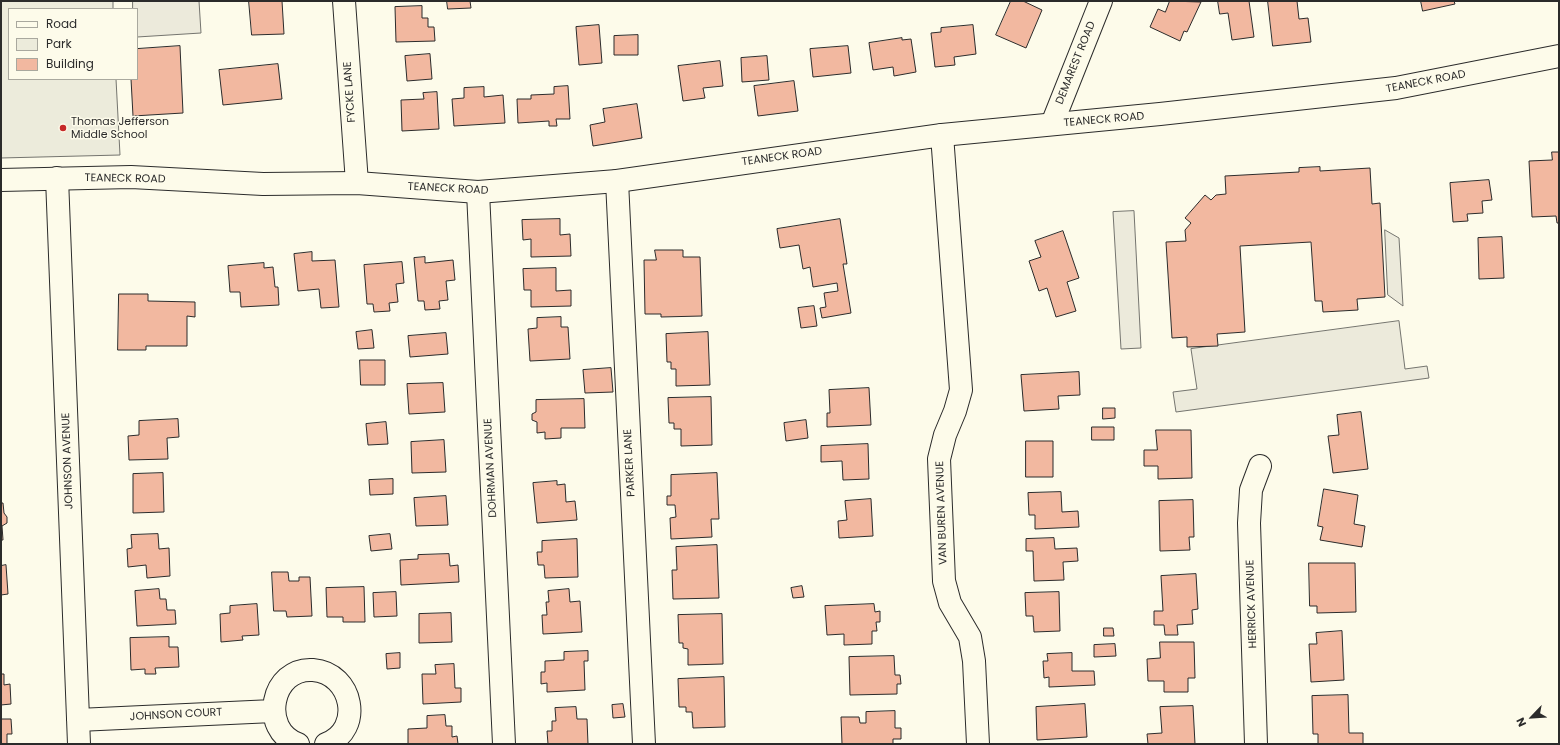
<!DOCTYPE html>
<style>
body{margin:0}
#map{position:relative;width:1560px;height:745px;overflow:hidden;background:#fdfbea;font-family:Poppins,sans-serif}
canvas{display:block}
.frame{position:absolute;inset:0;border:2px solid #2b2b2b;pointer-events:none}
.legend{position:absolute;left:8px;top:8px;width:130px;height:72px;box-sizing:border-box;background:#fdfbea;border:1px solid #a9a89e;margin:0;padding:5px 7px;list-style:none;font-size:12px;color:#2b2b2b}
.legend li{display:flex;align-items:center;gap:8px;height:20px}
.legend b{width:20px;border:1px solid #a9a89e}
.north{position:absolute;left:1512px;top:697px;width:40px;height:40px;-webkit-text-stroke:3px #fdfbea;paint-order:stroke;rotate:245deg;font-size:11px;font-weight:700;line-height:16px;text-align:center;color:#2b2b2b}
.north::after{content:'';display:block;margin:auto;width:14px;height:18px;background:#2b2b2b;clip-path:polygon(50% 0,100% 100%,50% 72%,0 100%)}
</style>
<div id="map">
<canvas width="1560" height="745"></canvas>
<div class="frame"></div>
<ul class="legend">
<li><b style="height:5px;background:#fdfbea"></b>Road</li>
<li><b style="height:11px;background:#ecebdb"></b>Park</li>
<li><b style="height:11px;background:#f2b8a0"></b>Building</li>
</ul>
<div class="north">N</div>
</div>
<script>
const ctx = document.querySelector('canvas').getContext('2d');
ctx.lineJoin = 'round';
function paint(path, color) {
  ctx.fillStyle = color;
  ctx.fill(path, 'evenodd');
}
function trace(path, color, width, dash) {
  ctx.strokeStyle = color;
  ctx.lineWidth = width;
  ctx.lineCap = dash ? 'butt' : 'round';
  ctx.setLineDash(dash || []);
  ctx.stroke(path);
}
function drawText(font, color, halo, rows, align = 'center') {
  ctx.font = font + ' Poppins,sans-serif';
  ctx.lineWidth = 3;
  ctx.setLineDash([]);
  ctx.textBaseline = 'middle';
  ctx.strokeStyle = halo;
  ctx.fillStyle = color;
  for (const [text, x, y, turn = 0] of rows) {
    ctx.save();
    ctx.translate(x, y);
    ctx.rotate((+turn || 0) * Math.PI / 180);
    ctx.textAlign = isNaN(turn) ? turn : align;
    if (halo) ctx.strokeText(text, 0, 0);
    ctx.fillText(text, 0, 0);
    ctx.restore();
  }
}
const green = new Path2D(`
 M1 1H113V9H9V79H116L120 155 1 158Z`);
paint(green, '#ecebdb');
trace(green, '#74746e', 1);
const parking = new Path2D(`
 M133 1H199L201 33 137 37V9H133Z
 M1134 211 1141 348 1121 349 1113 212Z
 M1385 230 1399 238 1403 306 1388 295Z
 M1399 321 1405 369 1427 366 1429 378 1176 412 1173 392 1197 389 1191 349Z`);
paint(parking, '#eceadb');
trace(parking, '#74746e', 1);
const building = new Path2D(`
 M249 1H282L284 34 252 35Z
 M447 1H470L471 8 448 9Z
 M1011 1H1023L1042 10 1026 48 996 35Z
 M1170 1 1201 2 1187 32 1184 31 1180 41 1150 27 1158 9 1165 12Z
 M1218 1H1249L1254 37 1232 40 1228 13 1220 14Z
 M1268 1H1297L1299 19 1308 18 1311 42 1273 46Z
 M1421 1H1454L1455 4 1423 11Z
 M422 6V18H428V27H434L435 41 396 42 395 7Z
 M599 25 602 63 579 65 576 27Z
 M973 25 976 54 954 57 955 65 935 67 931 33 941 32V28Z
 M638 35V55H614V36Z
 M902 38V40L911 39 916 72 894 76 893 67 873 70 869 43Z
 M180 46 183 113 133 116 131 79H137V49Z
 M848 46 851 73 813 77 810 49Z
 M430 54 432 79 407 81 405 56Z
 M767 56 769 80 742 82 741 58Z
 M720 61 723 86 703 88 705 98 683 101 678 66Z
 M278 64 282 99 223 105 219 70Z
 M794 81 798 111 758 116 754 86Z
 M568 86 570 119H556L557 126H549V121L518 123 517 99H531V95L554 94V87Z
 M484 87V97L503 95 505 123 454 126 452 99 464 98V88Z
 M437 92 439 129 402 131 401 100 424 99 423 93Z
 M637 104 642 138 593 146 590 125 605 122 603 109Z
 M1552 152H1559V223H1557L1556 216 1532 217 1529 161 1552 160Z
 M1320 167V171L1370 168 1372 204 1380 203 1385 297 1357 299 1358 310 1323 312 1322 301H1315L1311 242 1240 246 1245 332 1217 334 1218 346 1187 347V337L1172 338 1166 242 1186 241 1185 230 1191 223 1185 218 1205 195 1211 200 1216 195 1226 194 1225 176 1299 172V168Z
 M1489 180 1492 200 1482 201 1483 213 1467 214 1468 221 1453 222 1450 183Z
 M560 219V235L570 234 571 256 531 257V239L523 240 522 220Z
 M840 219 847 264H843L851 313 822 318 820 308 826 307 824 293 838 291 837 283 813 287 810 267 803 269 799 245 780 248 777 229Z
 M1063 231 1079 278 1067 282 1076 311 1056 317 1047 288 1039 291 1029 261 1041 257 1035 241Z
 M1502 237 1504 278 1479 279 1478 238Z
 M655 250H683V257H700L702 316 661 317V314H645L644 260H656Z
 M312 252V261L335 260 339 307 321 308 319 289 298 291 294 254Z
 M425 257V263L453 260 455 280 446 281 448 300 439 301 440 309 425 310 424 301H418L414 258Z
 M402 262 404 283 396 284 398 302 389 303 390 311 374 312 373 304H367L364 265Z
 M264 263V268L273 267 275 287H278L279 305 241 307 240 292H230L228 266Z
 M556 268V291L571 290V306L531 307V290H524L523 269Z
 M119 294H148V301L195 302V317L187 316V346H146V350H118Z
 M814 306 817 326 801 328 798 308Z
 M561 317V327H568L570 359 530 361 528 329 537 328V318Z
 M372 330 374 348 358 349 356 332Z
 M708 332 710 385 676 386V369H671V362H667L666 334Z
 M446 333 448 354 410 357 408 336Z
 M360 360H385V385H361Z
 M611 368 613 392 585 393 583 370Z
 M1079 372 1080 395 1058 396 1059 409 1024 411 1021 375Z
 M443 383 445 412 409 414 407 384Z
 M869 388 871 425 827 427V413H830L829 390Z
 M711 397 712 445 681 446V429H674V423H669L668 398Z
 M584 399 585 428H561V438L545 439V432L537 433V422L532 420V414L536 412V400Z
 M1103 408H1115V418L1103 419Z
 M1361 412 1368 469 1333 473 1328 436 1339 435 1337 415Z
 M178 419 179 437 167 438 168 459 129 460 128 436 139 435V421Z
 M806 420 808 438 786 441 784 423Z
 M386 422 388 444 368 445 366 424Z
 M1092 427H1114V440H1092Z
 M1156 430H1191L1192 478 1158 479V466H1144V450H1157Z
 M444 440 446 472 412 473 411 442Z
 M1026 441H1053V477H1026Z
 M868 444 869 479 843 480 842 461 821 462V446Z
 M163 473 164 512 133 513V474Z
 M717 473 719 519H711L712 537 671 539 670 518 676 517 675 505H667V496H671V475Z
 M393 479V494L370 495 369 480Z
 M557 481V485L565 484 566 502 575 501 577 520 537 523 533 483Z
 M1324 489 1358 495 1354 524 1365 526 1362 547 1320 540 1323 527 1318 526Z
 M1061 492 1062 512 1078 511 1079 527 1035 529V515H1029L1028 493Z
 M446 496 448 525 416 526 414 498Z
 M871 499 873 536 839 538 838 521 847 520 845 501Z
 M1193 500 1194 537H1189L1190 550 1160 551 1159 501Z
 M1 503H3L4 513 7 517V523L2 526 3 540H1Z
 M158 534 159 549 169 548 170 576 147 578 146 565 128 567 127 549 132 548 131 535Z
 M390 534 392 549 371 551 369 536Z
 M1054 538 1055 549 1077 548 1078 561 1063 562 1064 580 1034 581 1033 551H1026V539Z
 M577 539 578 577 545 578 544 565H538L537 552H542V541Z
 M717 545 719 598 673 599 672 570H677L676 547Z
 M449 554 450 566 458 565 459 582 401 585 400 560 418 559V555Z
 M1309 563H1355L1356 612 1317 613V606H1310Z
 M6 565 8 594 1 595V566Z
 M272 572H288L289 581H299V577H310L312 616 287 617 286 611H274Z
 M1196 574 1198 609 1192 610 1193 624 1177 625 1178 635H1165L1164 625H1154V611H1163L1161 576Z
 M802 586 804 597 793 598 791 588Z
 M364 587 365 622H343V617H327L326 588Z
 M159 589 160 599H166L167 610H175L176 624 137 626 135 591Z
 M569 589 570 602 580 601 582 632 543 634 542 615H547L546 602H549L548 591Z
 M396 592 397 616 374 617 373 593Z
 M1059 592 1060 631 1034 632 1033 616H1026L1025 593Z
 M257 604 259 635 242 636 243 640 221 642 220 614 230 613V606Z
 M874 604 875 612 880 611V622H876L877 631H872V644L844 645V634L827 635 825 606Z
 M451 613 452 642 419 643V614Z
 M722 614 723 664 688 665V649L683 648V643H679L678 615Z
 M1104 628H1113L1114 636H1104Z
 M1342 631 1344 680 1311 682 1309 644H1317L1316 633Z
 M169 637V647H178L179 667 155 668 156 674H145V669L131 670 130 638Z
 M1160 642H1194L1195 678H1188V692H1164V681H1148L1147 659 1160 658Z
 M1115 644 1116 656 1094 657V645Z
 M588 651V661H584L585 690 547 692V683L541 684V672H545V661L564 660V652Z
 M400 653V668L387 669 386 654Z
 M1072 653V671H1094L1095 685 1049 687V677L1044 678 1043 661H1048L1047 654Z
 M894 656 895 675H900L901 684H897V694L850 695 849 657Z
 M454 664 455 688H461V702L423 704 422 674H436L435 665Z
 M1 674H4V685L10 684 11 704 1 705Z
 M724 677 725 727 693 728 692 712H686V707H679L678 679Z
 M1348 695 1349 733H1363V744H1318V734H1313L1312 696Z
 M623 704 625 717 613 718 612 705Z
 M1085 704 1087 737 1037 740 1036 707Z
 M1193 706 1195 744H1148L1147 734 1162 733 1160 707Z
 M576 707 577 719H587L588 744H548L547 731H552V721H556L555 708Z
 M895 711V728H901V739H893V744H842L841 717H859L860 723H866V712Z
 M445 715 446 726H452V737L457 736 458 744H408V729L427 728V716Z
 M1 719H11L12 734H7V744H1Z`);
paint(building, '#f2b8a0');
trace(building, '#2b2b2b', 1);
const minor = new Path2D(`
 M344 1 357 183
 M1052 124 1101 1
 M942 135 961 390 955 411 945 435 939 459 944 581 950 603 970 637 974 661 978 744
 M57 178 79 744
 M617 181 644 744
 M478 192 504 744
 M78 720 273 711
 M298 744C259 730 271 667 313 670 353 673 364 730 326 744
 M1256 744 1249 523 1251 490 1260 466`);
const major = new Path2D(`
 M1 180 131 177 263 184 357 183 478 192 617 181 942 135 1160 114 1396 88 1559 56`);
trace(minor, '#2b2b2b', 24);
trace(major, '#2b2b2b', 24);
trace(minor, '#fdfbea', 22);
trace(major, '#fdfbea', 22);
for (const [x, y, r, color] of [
 [63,128,4,"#c62828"]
]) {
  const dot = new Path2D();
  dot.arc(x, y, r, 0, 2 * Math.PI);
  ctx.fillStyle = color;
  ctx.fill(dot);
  trace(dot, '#fdfbea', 1.5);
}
drawText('11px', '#2b2b2b', '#fdfbea', [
 ["DEMAREST ROAD",1076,63,-68],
 ["TEANECK ROAD",1426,82,-11],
 ["FYCKE LANE",350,92,-94],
 ["TEANECK ROAD",1104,120,-5],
 ["TEANECK ROAD",782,157,-8],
 ["TEANECK ROAD",125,179,1],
 ["TEANECK ROAD",448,189,3],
 ["JOHNSON AVENUE",68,461,-92],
 ["PARKER LANE",630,463,-93],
 ["DOHRMAN AVENUE",491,468,-93],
 ["VAN BUREN AVENUE",942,513,-92],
 ["HERRICK AVENUE",1252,604,-92],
 ["JOHNSON COURT",176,715,-3]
]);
drawText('11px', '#2b2b2b', '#fdfbea', [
 ["Thomas Jefferson",71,122],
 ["Middle School",71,135]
], 'left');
</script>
